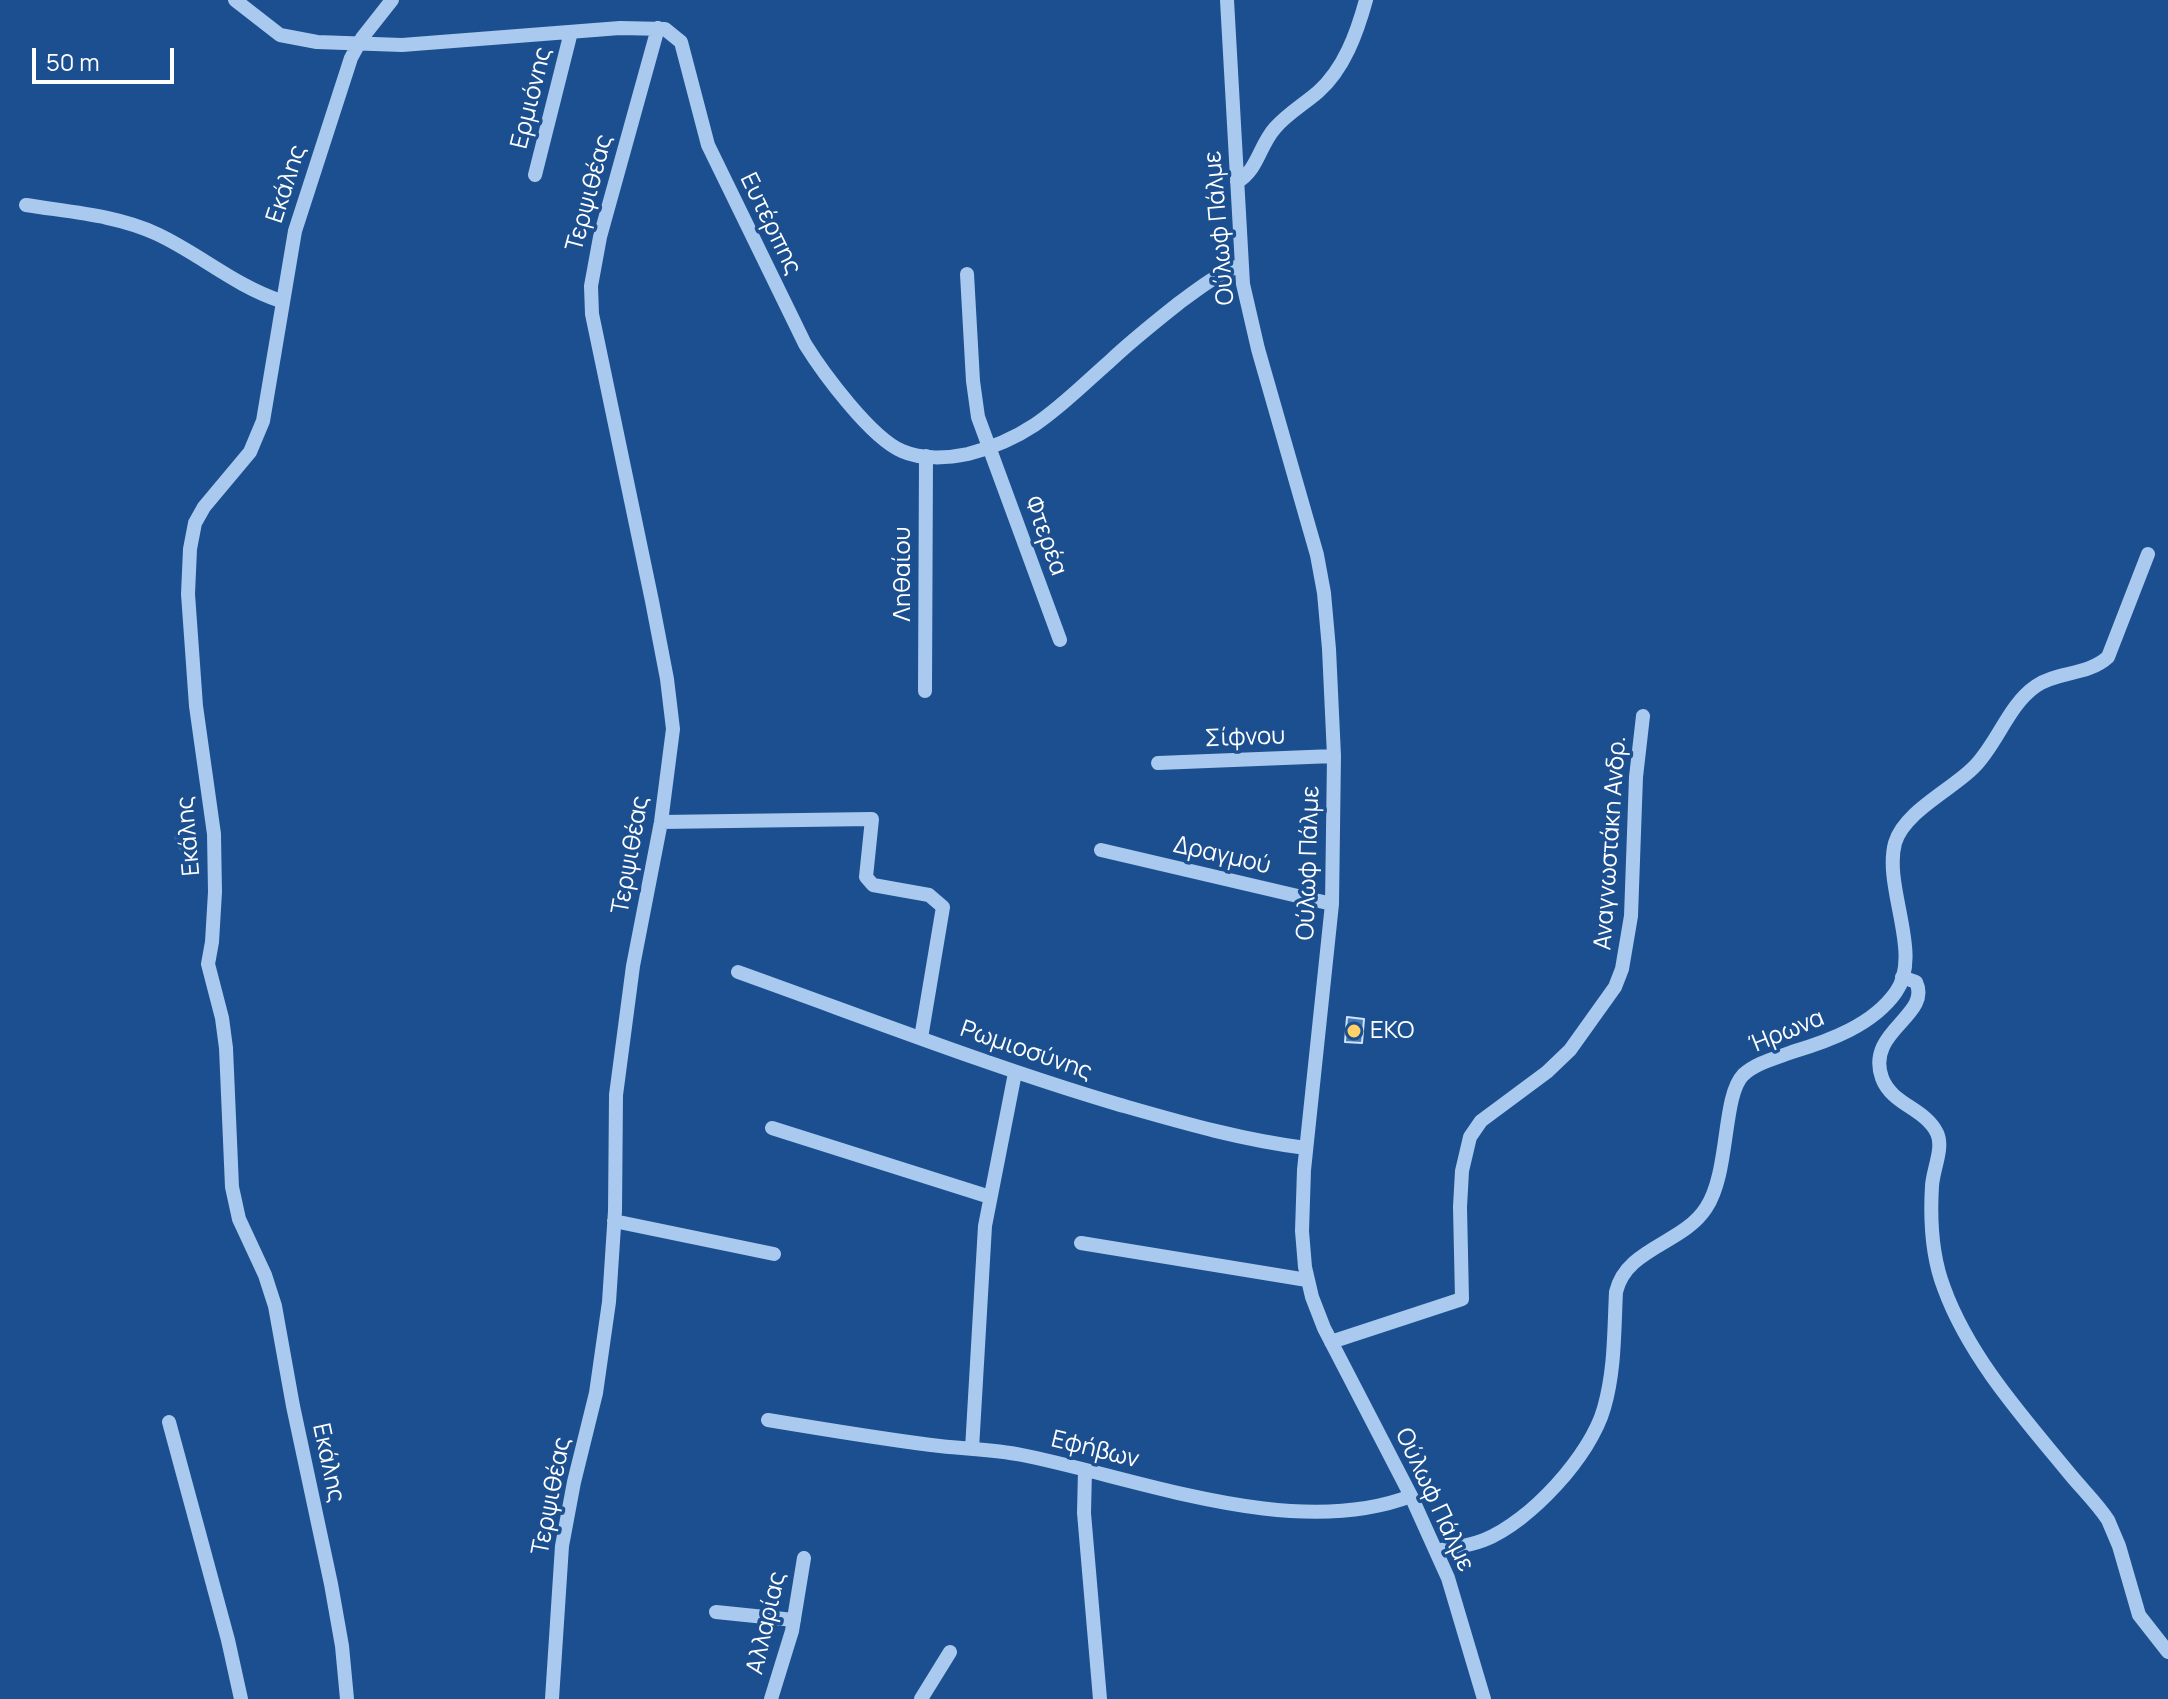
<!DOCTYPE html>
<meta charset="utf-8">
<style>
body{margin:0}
#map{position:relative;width:2168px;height:1699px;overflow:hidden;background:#1b4f8f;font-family:Manrope,sans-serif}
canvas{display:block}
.scale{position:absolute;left:32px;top:48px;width:142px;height:36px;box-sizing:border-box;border:4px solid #fff;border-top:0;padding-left:10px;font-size:24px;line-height:28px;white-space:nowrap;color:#fff;-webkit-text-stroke:6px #1b4f8f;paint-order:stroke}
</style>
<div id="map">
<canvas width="2168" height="1699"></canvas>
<div class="scale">50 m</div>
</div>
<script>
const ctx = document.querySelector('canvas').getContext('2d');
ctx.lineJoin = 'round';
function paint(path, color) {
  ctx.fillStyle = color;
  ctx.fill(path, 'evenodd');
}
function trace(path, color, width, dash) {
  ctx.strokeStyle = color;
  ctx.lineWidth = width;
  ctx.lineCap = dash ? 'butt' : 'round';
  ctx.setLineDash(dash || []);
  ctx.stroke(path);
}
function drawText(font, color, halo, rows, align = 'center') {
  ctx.font = font + ' Manrope,sans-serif';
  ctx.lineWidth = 7;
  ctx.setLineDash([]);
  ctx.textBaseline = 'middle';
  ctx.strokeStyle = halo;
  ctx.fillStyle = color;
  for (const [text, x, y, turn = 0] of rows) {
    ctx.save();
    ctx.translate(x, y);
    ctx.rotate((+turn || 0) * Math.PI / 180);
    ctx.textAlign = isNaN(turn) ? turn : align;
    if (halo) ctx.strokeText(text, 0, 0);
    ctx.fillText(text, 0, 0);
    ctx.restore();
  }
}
paint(new Path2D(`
 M178 831 187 832 192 842V863L176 846 174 836Z`), '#2e69ad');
const building = new Path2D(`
 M1347 1017 1364 1019 1362 1043 1345 1042Z`);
paint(building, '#4478b7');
trace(building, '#cfe3fa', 2);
trace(new Path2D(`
 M235 0 280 35 317 42 402 45 620 28 665 29 681 42 708 145 805 344C823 373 871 438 902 451 922 460 949 458 968 454 1034 437 1061 404 1109 362 1131 341 1155 322 1179 303 1199 288 1217 274 1241 265
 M1227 0 1243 284 1258 349 1317 555 1324 593 1329 649 1334 756 1332 904 1304 1170 1302 1231 1305 1267 1312 1297 1324 1328 1411 1496 1448 1578 1484 1699
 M535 175 571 32
 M1237 182C1258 170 1259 146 1275 128 1287 114 1304 104 1318 92 1344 69 1357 33 1366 0
 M26 205C69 212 117 215 157 234 200 254 235 286 281 301
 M967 274 973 381 978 417 1060 640
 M925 691 926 456
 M1158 763 1334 756
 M661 822 872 819 866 877 873 885 929 895 943 907 921 1038
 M1101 850 1332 904
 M738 972C864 1017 989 1066 1117 1104 1180 1122 1241 1140 1306 1148
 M1902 977 1916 982C1932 1016 1865 1031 1882 1078 1892 1105 1925 1108 1937 1133 1944 1148 1933 1169 1932 1186 1930 1219 1932 1257 1944 1288 1969 1357 2023 1417 2069 1473 2082 1489 2097 1503 2108 1520L2119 1546 2139 1615 2168 1652
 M772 1128 990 1197
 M614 1221 774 1254
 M1081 1243 1307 1280
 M1331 1342 1462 1299 1460 1207 1462 1171 1470 1137 1481 1121 1547 1072 1570 1050 1615 987 1622 969 1631 916 1636 777 1643 716
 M768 1420C822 1429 876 1438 931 1445 961 1449 992 1449 1022 1455 1138 1478 1294 1541 1411 1496
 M169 1422 228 1640 241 1699
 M972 1449 985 1226 1015 1073
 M1085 1470 1084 1513 1100 1699
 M1436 1551C1452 1548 1469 1546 1484 1540 1530 1522 1591 1455 1604 1408 1615 1370 1614 1331 1616 1292 1626 1248 1683 1244 1706 1208 1730 1172 1722 1097 1743 1075 1756 1063 1776 1058 1792 1052 1829 1041 1873 1025 1896 992 1923 954 1883 887 1895 843 1904 812 1951 790 1973 768 1997 745 2008 705 2036 686 2058 671 2087 676 2108 657L2148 554
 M716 1612 794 1620
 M347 1699 342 1646 331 1584 293 1406 275 1306 265 1275 239 1219 232 1187 226 1048 222 1018 208 964 212 942 215 892 214 834 196 706 188 594 190 549 195 523 204 507 250 452 263 421 295 231 351 58 362 38 392 0
 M552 1699 562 1546 574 1482 596 1393 609 1302 615 1211 616 1095 633 966 661 822 673 729 667 679 652 601 592 314 591 286 600 237 658 28
 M771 1699 792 1631 804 1558
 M921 1699 950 1652`), '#a9c9ee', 14);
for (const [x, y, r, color] of [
 [1354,1031,8,"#ffd166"]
]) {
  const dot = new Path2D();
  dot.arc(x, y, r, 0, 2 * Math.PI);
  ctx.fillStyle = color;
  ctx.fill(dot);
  trace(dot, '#1b4f8f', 3);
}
drawText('24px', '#fff', '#1b4f8f', [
 ["Ερμιόνης",532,98,-76],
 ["Εκάλης",287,184,-72],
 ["Τερψιθέας",590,193,-75],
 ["Ευτέρπης",770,224,64],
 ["Ούλωφ Πάλμε",1220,228,-95],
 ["Φτερέα",1045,536,70],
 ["Ληθαίου",903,574,-90],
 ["Σίφνου",1245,738,-2],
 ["Εκάλης",189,836,-95],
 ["Αναγνωστάκη Ανδρ.",1611,843,-86],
 ["Τερψιθέας",631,855,-80],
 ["Δραγμού",1222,856,13],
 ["Ούλωφ Πάλμε",1309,863,-88],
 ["Ήρωνα",1787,1032,-22],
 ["Ρωμιοσύνης",1026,1051,19],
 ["Εφήβων",1095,1450,14],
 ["Εκάλης",328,1463,78],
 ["Τερψιθέας",552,1496,-79],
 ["Ούλωφ Πάλμε",1434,1500,65],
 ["Αλλαρίας",767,1623,-77]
]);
drawText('24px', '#fff', '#1b4f8f', [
 ["EKO",1370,1031]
], 'left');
</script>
